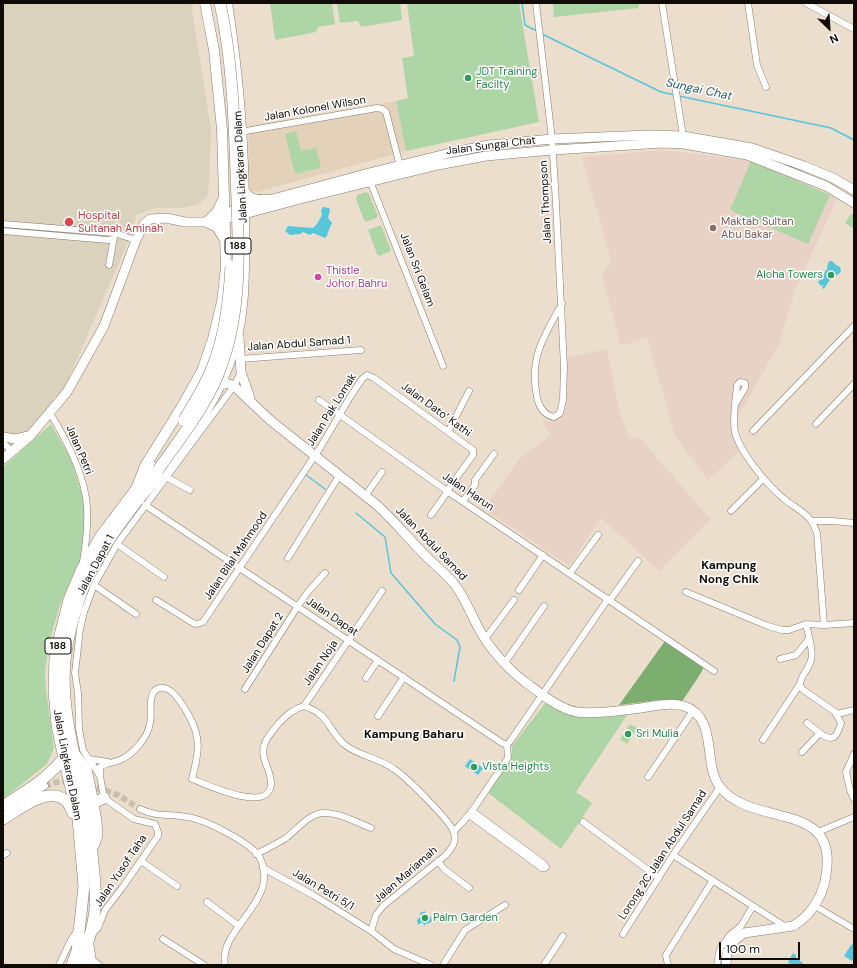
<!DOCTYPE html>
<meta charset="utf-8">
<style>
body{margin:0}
#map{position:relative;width:857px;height:968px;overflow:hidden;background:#ecdecd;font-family:"DM Sans",sans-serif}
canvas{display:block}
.frame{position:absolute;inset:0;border:4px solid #100b06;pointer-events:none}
.north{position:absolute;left:809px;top:8px;width:40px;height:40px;-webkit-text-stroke:3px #fff;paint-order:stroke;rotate:155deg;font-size:11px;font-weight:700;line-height:16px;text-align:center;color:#100b06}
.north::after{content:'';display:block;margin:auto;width:14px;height:18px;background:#100b06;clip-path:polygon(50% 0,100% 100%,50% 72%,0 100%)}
.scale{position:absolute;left:719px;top:942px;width:81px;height:18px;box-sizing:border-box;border:2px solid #100b06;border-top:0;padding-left:5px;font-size:12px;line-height:14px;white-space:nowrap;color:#100b06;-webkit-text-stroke:3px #fff;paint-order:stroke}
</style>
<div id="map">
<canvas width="857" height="968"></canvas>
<div class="frame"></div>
<div class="north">N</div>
<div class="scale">100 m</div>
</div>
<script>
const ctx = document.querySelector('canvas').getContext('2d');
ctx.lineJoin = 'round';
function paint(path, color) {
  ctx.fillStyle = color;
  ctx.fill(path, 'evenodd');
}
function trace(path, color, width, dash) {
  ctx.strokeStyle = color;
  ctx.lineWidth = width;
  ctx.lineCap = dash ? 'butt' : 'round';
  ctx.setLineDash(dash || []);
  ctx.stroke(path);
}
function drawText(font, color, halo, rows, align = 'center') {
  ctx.font = font + ' "DM Sans",sans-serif';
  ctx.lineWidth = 3;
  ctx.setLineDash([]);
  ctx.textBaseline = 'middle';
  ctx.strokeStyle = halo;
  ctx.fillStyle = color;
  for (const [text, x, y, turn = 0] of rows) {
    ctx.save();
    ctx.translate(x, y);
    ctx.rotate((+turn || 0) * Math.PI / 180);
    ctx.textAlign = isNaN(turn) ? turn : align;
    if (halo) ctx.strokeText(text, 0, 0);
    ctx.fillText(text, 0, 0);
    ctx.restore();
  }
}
paint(new Path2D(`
 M396 101 406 151 257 192 251 191 248 187 249 126Z`), '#e4d1ba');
paint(new Path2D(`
 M664 150 746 160 773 167 837 199 795 290 779 344 736 420 740 451 708 480 675 436 647 337 621 346 602 276 611 261 582 157Z
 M607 349 619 409 629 439 639 437 711 520 659 571 601 518 569 566 484 509 519 459 551 435 542 420 548 421 560 418 565 411 567 395 566 358Z`), '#e8d1c5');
paint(new Path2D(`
 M3 3H191L211 130 209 185 207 196 199 204 183 208H155L136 215 133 230 63 392 47 413 3 453Z`), '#dad2bd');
paint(new Path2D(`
 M270 3H332L335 24 318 27 316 32 275 40Z
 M337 3H400L402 20 361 27 358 21 340 23Z
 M407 3H519L539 122 406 151 396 101 408 98 402 58 414 56Z
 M553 3H639V8L554 17Z
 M296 131 301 151 316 148 321 168 295 174 285 134Z
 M751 161 830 195 808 244 730 210Z
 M366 192 369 194 378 216 376 218 366 222 364 220 356 199 357 195Z
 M851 214 854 216V229L845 223Z
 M381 225 391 250 389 252 379 256 377 254 368 230Z
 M51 424 71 459 85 504 84 536 81 558 60 605 49 643 45 672 46 690 54 748 47 764 3 799V467Z
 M546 702C553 706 561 711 568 714 587 720 607 717 627 715L576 792 592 803 561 849 487 792 512 753V746Z
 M630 724 637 728 627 744 620 739Z`), '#aed5a5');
paint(new Path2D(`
 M665 641 704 667C698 679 689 690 682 702L659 700 619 705Z`), '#7bae6f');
paint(new Path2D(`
 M323 207 329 208 330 210 328 218 332 223 328 232 327 236 325 238 313 233 310 235 303 232 300 234 290 235 285 231 288 226 313 228 317 224 322 215 321 210Z
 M830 261H832L836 265 840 267 841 272 829 281 824 289 822 288 823 285 821 286 818 282 827 269 828 263Z
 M470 759 483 768 478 775 465 766Z
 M425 911 426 916 431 917 432 921 428 924 426 923 425 926 422 922 418 925 417 920 421 916 420 913Z
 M853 944H854L853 953 854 957 852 961 844 956 851 945Z
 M793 953 796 955V958L803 963 802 965H792L788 962Z`), '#57c6da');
trace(new Path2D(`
 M522 3 525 25 537 31
 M542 34 661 92 675 95
 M679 96 831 128 854 140
 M306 475 325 489
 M356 513 385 537 391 573 435 624 457 640 460 647 454 681`), '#57c6da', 1.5);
trace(new Path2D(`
 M88 785 118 795 140 809
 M45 786 57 782 71 781`), '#cbbeaf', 6, [6, 3]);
const street = new Path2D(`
 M536 3 552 139 556 203 564 367 563 400 560 413 554 417C544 415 539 407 537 397 529 359 543 337 562 304
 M662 3 683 136
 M748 3 757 65 766 87
 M806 3 854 29
 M240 132 377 108 382 109 386 112 400 166
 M370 181 443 366
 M3 224 114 233 136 240
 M3 231 108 240 113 239
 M109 265 114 237
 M240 359 361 350
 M319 400 447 491 714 671
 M736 403 745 388V383L740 382 737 385C736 399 732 419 735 432 740 452 767 485 783 498 792 506 806 512 812 522 814 525 815 529 817 533L824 625
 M50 413C66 439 85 475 87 507 88 525 86 544 83 562
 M816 424 854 384
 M753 431 854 326
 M448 432 469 391
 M3 443 12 451
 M166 477 190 490
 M365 496 382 472
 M463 501 475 485V480L494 454
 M145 505 502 743 507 745
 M731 511 763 479
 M431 515 448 491
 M812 521H833L854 523
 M117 544 164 577
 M288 558 339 476
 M570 573 598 535
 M94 585 136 614
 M519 590 543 555
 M686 592 768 626 782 630H789L806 624 824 625 854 623
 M156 600 193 623 197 624 203 622 320 448 350 397 362 379 367 375 374 378 473 450V455L447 491
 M610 600 638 561
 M485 639 514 600
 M780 659 796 655 809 639
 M504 664 544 606
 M366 678 378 660
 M245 689 298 606 307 593 325 573
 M304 706 382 591
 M837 714 854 710
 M378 716 404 677
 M807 723 820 733
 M763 740 800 684
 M507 745 511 740 608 599
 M802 752 820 733C833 743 837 737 841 723L835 712 802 689 800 684C801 675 809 669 811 660 814 652 808 633 806 624
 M854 754 846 772 850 790 854 799
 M89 759 108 762
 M100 776V767C106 763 113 763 120 760 127 757 134 751 139 745 144 739 149 731 150 723 152 714 149 704 152 696 153 691 156 689 160 688 171 685 183 705 188 714 202 738 199 752 192 779 206 784 268 814 271 785 272 771 260 759 264 746 266 737 274 730 279 723 287 715 293 709 304 706 331 715 327 730 345 745 359 756 379 758 394 769 405 776 452 822 454 833 457 842 451 849 446 855L383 906 376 915 371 931
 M648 777 693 711
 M22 801 45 786
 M140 809C156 817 171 814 187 817 204 819 252 843 260 858 281 901 218 928 225 965
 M469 815 542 868H545L546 867 544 864 472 811
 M583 822 659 878
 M454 831 460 825 472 811 508 758 507 745
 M818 832 854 817
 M256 854C267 849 276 844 286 838 297 830 309 813 324 813 340 813 356 822 371 828
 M3 855 7 853
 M673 855 786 927
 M141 861 177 886
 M438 861 444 869 469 888
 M263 868 313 895 339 911 371 931 394 949 431 965
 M207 902 239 926
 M815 906 854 929
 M92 934 98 928 105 910 122 888 158 836V832L155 824 134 819 104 798 100 776 83 750 79 729 78 693 75 673 80 629 84 612 94 585 117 544 234 386 241 372
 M623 934 673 855 720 787
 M163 939 204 965
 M90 955 93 960 99 965
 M59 965 71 940 77 931
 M443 965 465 930 505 905
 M544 965 563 936
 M668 965 666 955 713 880
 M717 965 719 953 721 947 730 935 741 926 753 906`);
const secondary = new Path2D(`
 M219 215 269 200 369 173 454 152 489 145 552 139 649 135 683 136 752 148 804 166 833 178 854 190
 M239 337 241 372 250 398
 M219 386 226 383 234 386 270 420 378 506C395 522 409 539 425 555 434 565 447 574 455 585 465 598 471 614 479 629 491 651 506 667 525 682 540 693 559 709 577 712 595 715 623 710 641 708 654 706 671 702 684 706 719 718 702 764 720 787 754 830 843 797 825 881 821 899 809 917 793 926L744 933 735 940 731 946 727 953 726 965
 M3 437 15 439 27 436
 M3 459 30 436 67 392 104 326 136 240 144 224 150 219 166 218 185 222H214L308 197 438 165 486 156 553 150 663 143 684 144 747 155 826 186 854 203`);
const primary = new Path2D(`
 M244 191C250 201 259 200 269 200
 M223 200 217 212 207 222 217 227 225 240
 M138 484 145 466 180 410 202 371 213 339 222 302 226 267 222 129 214 50 205 3
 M132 508C168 464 208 420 228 366 247 318 244 267 244 217 244 146 238 73 227 3
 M87 965 90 955 88 942`);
const highway = new Path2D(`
 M76 756 86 769 93 803 96 822 97 835 94 844
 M93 803 104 798
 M3 806C26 791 46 780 64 758
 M3 819C18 810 47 786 65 800 69 803 71 809 73 813
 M72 965 77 951 84 886 78 818 64 758 57 725 54 690 55 658 61 631 69 600 82 569 101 536 153 467
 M80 965C87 947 93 929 95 910 96 895 95 879 93 864 92 848 89 832 87 816 78 765 60 713 65 660 68 632 80 592 92 567 104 544 121 523 136 502`);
trace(street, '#887c6c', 7);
trace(secondary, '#887c6c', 10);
trace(primary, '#887c6c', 11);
trace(highway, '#887c6c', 12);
trace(street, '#fff', 6);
trace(secondary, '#fff', 9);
trace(primary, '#fff', 10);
trace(highway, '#fff', 11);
const highwayBridge = new Path2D(`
 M184 420C194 403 205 386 212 368 225 336 229 301 231 266
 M158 470C181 437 209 403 222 364 244 302 238 236 236 172 234 115 232 58 220 3`);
trace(highwayBridge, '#887c6c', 12, []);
trace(highwayBridge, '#fff', 11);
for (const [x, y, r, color] of [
 [468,78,4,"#2e9e5b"],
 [69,222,5,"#e0444e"],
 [713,228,4,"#8d6e63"],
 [831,275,4,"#2e9e5b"],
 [318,277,4,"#d1479c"],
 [628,734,4,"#2e9e5b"],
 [474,767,4,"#2e9e5b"],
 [425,918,4,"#2e9e5b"]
]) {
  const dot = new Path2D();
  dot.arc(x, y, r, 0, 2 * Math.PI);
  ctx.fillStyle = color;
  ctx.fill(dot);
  trace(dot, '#fff', 1.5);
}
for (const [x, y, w] of [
 [238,246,26],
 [58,646,26]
]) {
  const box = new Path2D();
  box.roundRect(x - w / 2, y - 8, w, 16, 3);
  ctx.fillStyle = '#fff';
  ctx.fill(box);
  trace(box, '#100b06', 1);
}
drawText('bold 10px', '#100b06', null, [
 ["188",238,246],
 ["188",58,646]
]);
drawText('11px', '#27864d', '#fff', [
 ["JDT Training",476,72],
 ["Facilty",476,85],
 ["Aloha Towers",823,275,"right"],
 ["Sri Mulia",636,734],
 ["Vista Heights",482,767],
 ["Palm Garden",433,918]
], 'left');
drawText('11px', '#100b06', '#fff', [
 ["Jalan Kolonel Wilson",315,109,-10],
 ["Jalan Sungai Chat",491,146,-7],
 ["Jalan Lingkaran Dalam",241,167,-93],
 ["Jalan Thompson",546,202,-93],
 ["Jalan Sri Gelam",417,270,69],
 ["Jalan Abdul Samad 1",299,344,-4],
 ["Jalan Pak Lomak",332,410,-58],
 ["Jalan Dato’ Kathi",436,410,36],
 ["Jalan Petri",79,450,67],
 ["Jalan Harun",468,492,34],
 ["Jalan Abdul Samad",431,544,46],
 ["Jalan Bilal Mahmood",236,556,-56],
 ["Jalan Dapat 1",96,565,-62],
 ["Jalan Dapat",332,617,34],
 ["Jalan Dapat 2",263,643,-58],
 ["Jalan Noja",321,663,-56],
 ["Jalan Lingkaran Dalam",67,765,79],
 ["Lorong 2C Jalan Abdul Samad",663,855,-57],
 ["Jalan Yusof Taha",121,871,-56],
 ["Jalan Mariamah",406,875,-41],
 ["Jalan Petri 5/1",323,890,31]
]);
drawText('11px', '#be3a42', '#fff', [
 ["Hospital",78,216],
 ["Sultanah Aminah",78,229]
], 'left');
drawText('11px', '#785e54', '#fff', [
 ["Maktab Sultan",721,222],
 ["Abu Bakar",721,235]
], 'left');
drawText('11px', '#b23c85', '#fff', [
 ["Thistle",326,271],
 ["Johor Bahru",326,284]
], 'left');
drawText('italic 12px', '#2c5c65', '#fff', [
 ["Sungai Chat",699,90,12]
]);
drawText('bold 12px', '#100b06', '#fff', [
 ["Kampung",729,566],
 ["Nong Chik",729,580],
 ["Kampung Baharu",414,735]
]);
</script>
